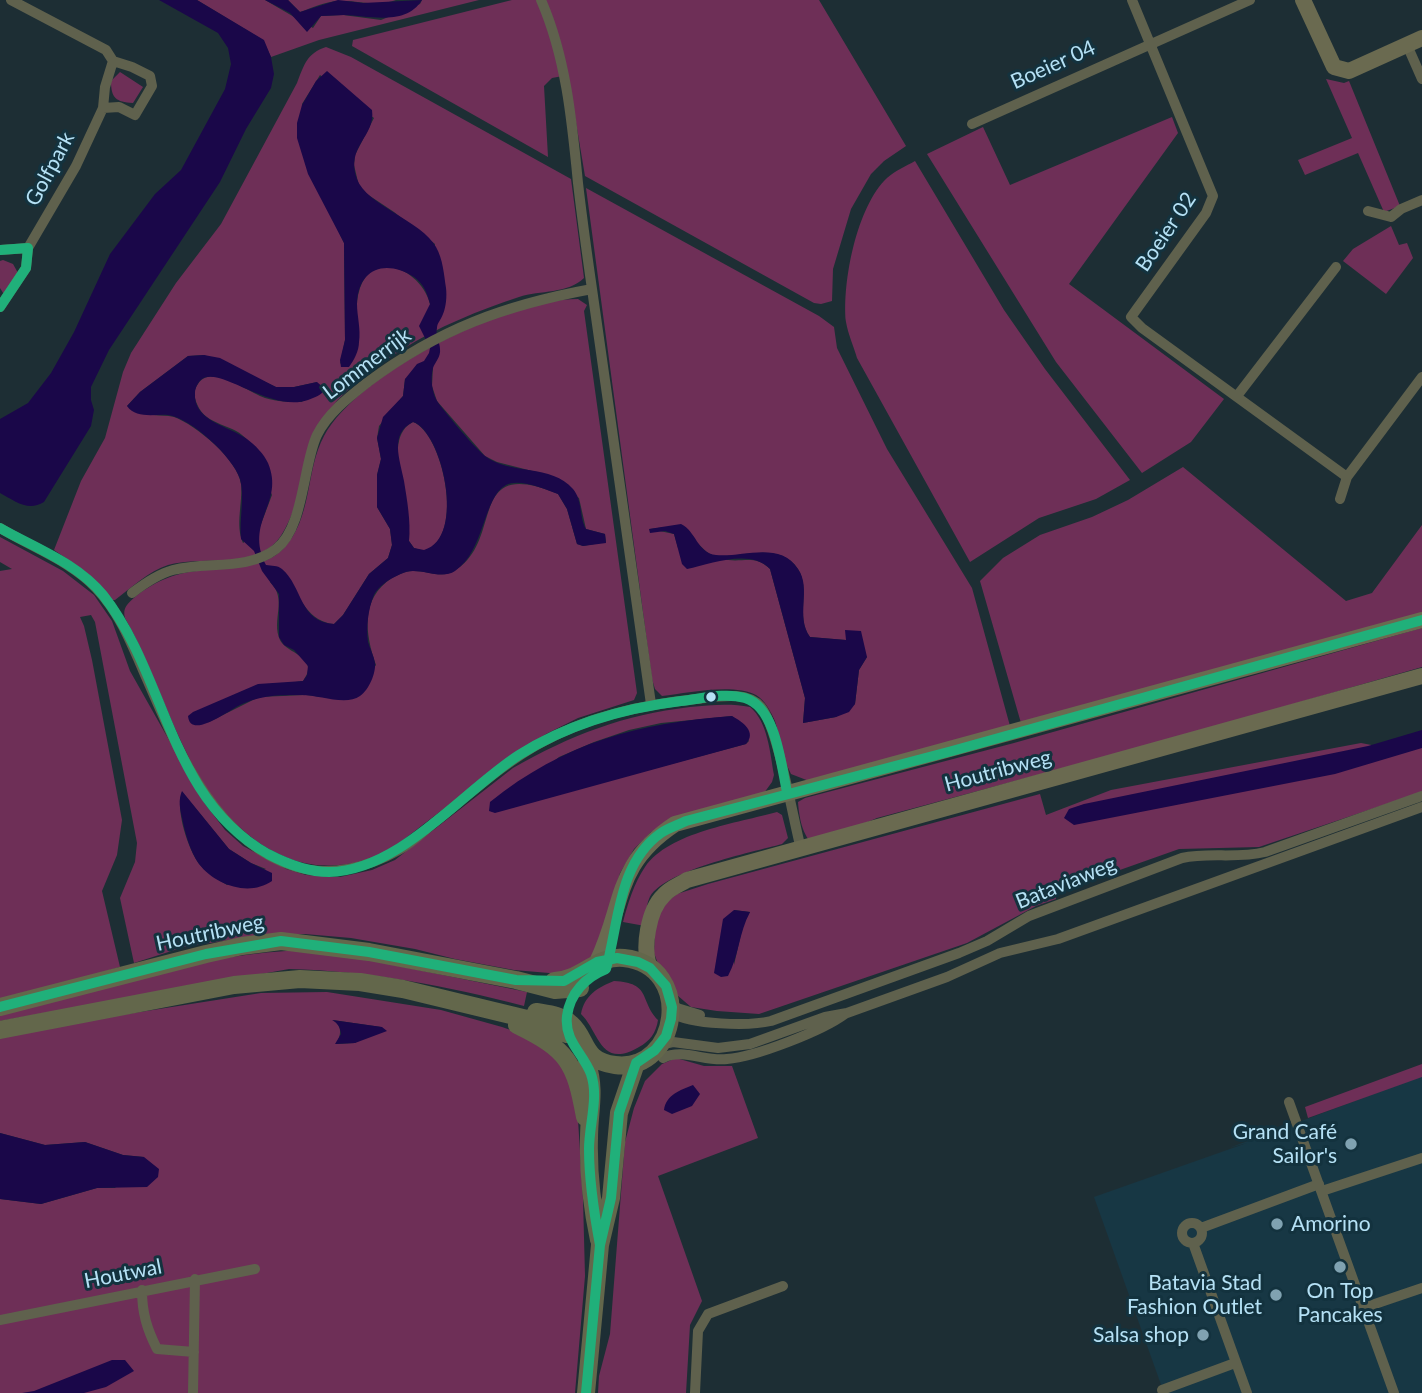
<!DOCTYPE html>
<meta charset="utf-8">
<style>
body{margin:0}
canvas{display:block;background:#1d2e34}
</style>
<canvas width="1422" height="1393"></canvas>
<script>
const ctx = document.querySelector('canvas').getContext('2d');
ctx.lineJoin = 'round';
function paint(path, color) {
  ctx.fillStyle = color;
  ctx.fill(path, 'evenodd');
}
function trace(path, color, width, dash) {
  ctx.strokeStyle = color;
  ctx.lineWidth = width;
  ctx.lineCap = dash ? 'butt' : 'round';
  ctx.setLineDash(dash || []);
  ctx.stroke(path);
}
function drawText(font, color, halo, rows, align = 'center') {
  ctx.font = font + ' Lato,sans-serif';
  ctx.lineWidth = 6;
  ctx.setLineDash([]);
  ctx.textBaseline = 'middle';
  ctx.strokeStyle = halo;
  ctx.fillStyle = color;
  for (const [text, x, y, turn = 0] of rows) {
    ctx.save();
    ctx.translate(x, y);
    ctx.rotate((+turn || 0) * Math.PI / 180);
    ctx.textAlign = isNaN(turn) ? turn : align;
    if (halo) ctx.strokeText(text, 0, 0);
    ctx.fillText(text, 0, 0);
    ctx.restore();
  }
}
paint(new Path2D(`
 M1422 1076V1393H1164L1094 1197 1247 1143 1229 1148Z`), '#173744');
paint(new Path2D(`
 M197 0H265L313 28 321 16 343 15 381 20 420 4 422 0H479L319 40 271 57 263 40Z
 M288 0H396C377 7 358 0 339 1 326 1 312 8 300 12Z
 M512 0H819L906 146 884 161 871 174 851 209 833 269 832 301 821 304 814 303 585 176 568 75 552 78 544 86 548 157 352 46 353 40Z
 M326 47 351 57 571 179 584 278C568 294 540 290 519 297 480 310 437 327 403 349 381 363 339 392 327 415 312 444 296 528 272 546 243 568 201 556 168 565 149 571 131 588 115 600H111L86 572 54 550 81 481 105 438 123 372 131 353 176 283 221 224 297 83C304 65 307 53 326 47ZM320 75 374 118 355 155 354 165 359 186 367 194 394 212 435 244 430 304C422 271 374 248 360 288 354 305 358 325 359 342L340 364 345 340 344 243 332 218 302 104ZM204 355 276 387H294L317 382 302 402C289 402 278 402 265 398 249 393 211 363 198 384 193 391 194 396 197 404 206 427 235 423 248 441 258 454 265 479 272 495L258 532 243 543C235 525 243 502 241 484 238 460 196 425 174 417 167 415 160 416 153 415 144 414 135 409 127 406L140 392 188 356Z
 M120 72 143 87 133 103C116 102 111 98 111 81Z
 M1326 79 1344 83 1349 81 1400 206 1384 212 1358 153 1305 175 1298 160 1352 138Z
 M1172 117 1178 133 1069 284 1224 399 1191 442 1142 473 1056 362 927 154 983 127 1010 185Z
 M915 161 1004 310 1045 369 1130 480 1096 499 1039 518 970 562 857 358C854 347 848 334 846 322 842 282 857 206 887 178 895 171 906 166 915 161Z
 M586 188 819 316 834 327 837 348 887 449 972 588 1010 726 809 781 791 774C782 757 781 739 775 721 771 712 765 700 756 695 733 683 687 693 662 696L655 689 652 679ZM665 527C674 532 685 535 694 541 703 546 705 554 716 556 741 558 780 541 798 569 811 590 795 616 810 637L846 640 867 657 859 670 855 704 836 717 803 723 805 698 770 569C756 555 745 562 728 560 711 558 694 552 678 548L674 534 650 529Z
 M1391 226 1399 245 1407 243 1413 258 1386 294 1343 261 1353 249Z
 M3 260 13 264 18 273 5 296 0 288V261Z
 M578 299 587 305 584 311 637 693 634 700 578 718 546 734 507 760 390 850C355 867 317 872 281 855 189 812 171 699 125 618 122 608 128 603 135 597 181 561 211 575 261 562 269 560 277 555 283 549 313 518 305 471 324 436 359 372 507 299 578 299ZM433 367 432 386 437 401 485 456 497 462 548 475 579 498 586 529 605 534 606 542 583 546 577 544 567 509 558 494C464 455 506 541 454 571 441 579 426 570 412 571 405 571 398 575 392 578 360 599 365 633 376 665L348 700 306 695 259 697 207 723 273 683H288L303 681C321 657 287 654 280 640 271 620 288 599 270 582L290 579C299 599 310 622 334 624L343 615 369 574 388 558 392 545 390 529 377 507V475L381 459 377 438 379 426 403 396 405 379Z
 M413 422C442 432 467 538 424 551L414 548 409 541C413 509 379 439 413 422Z
 M1183 467 1346 601 1372 593 1422 525V613L1021 723 980 581 1003 558 1040 535 1092 517 1128 500Z
 M0 537 63 571 94 595 112 621 130 671 205 804 225 830 243 846 286 869 306 875 340 877 372 870 395 860 513 768C571 735 623 715 690 707 711 705 730 703 750 707 768 722 770 753 774 775L772 782 764 793 651 832 634 849 620 873 603 935 589 961 561 974 514 970 455 959 415 949 351 938 305 934H269L184 947 134 963 120 898 135 862 137 843 95 622 91 615 80 617 84 626 92 660 122 820 117 855 102 891 120 967 0 1002V571L12 569 0 562ZM732 716 749 741 746 744 491 812 559 757 594 742 629 730 661 723ZM182 792 229 849 251 863 266 869 227 885C217 879 208 873 200 865 188 850 175 809 182 792Z
 M1422 628V667L1179 737 877 818 814 845C802 836 799 816 798 802L805 798 1014 743Z
 M1422 736V792L1259 847 1179 849 1055 893 1056 899 1036 906 967 943 759 1014 717 1011 691 1007 677 995 660 969 654 953 655 930 659 914 667 902 677 894 708 884 1040 794 1046 815 1111 790 1361 743 1387 748ZM734 910 750 912 743 925 734 965Z
 M777 812 782 815 788 838 782 844C753 852 660 871 649 899 646 906 646 918 645 926L623 922C628 903 634 883 645 867 669 832 738 823 777 812Z
 M305 950 349 956 527 992 524 1006C447 986 369 971 289 969L0 1021V1014C97 987 204 953 305 950Z
 M614 981C652 983 639 1000 658 1020 656 1033 650 1041 639 1047 600 1070 599 1031 581 1014 584 996 598 987 614 981Z
 M327 992 441 1010 502 1027 533 1038 560 1059 577 1104 583 1199 585 1276 575 1393H0V1199L41 1204 97 1188H115L144 1157 123 1155 85 1142 45 1145 0 1133V1034L261 993ZM333 1020 381 1027 355 1043 336 1044C341 1035 343 1027 333 1020Z
 M676 1058 704 1066H732L758 1138 658 1176 702 1301 690 1325 686 1393H598L599 1376 610 1334 625 1142 634 1108 645 1081 662 1064Z
 M1422 1064V1077L1308 1118 1305 1107Z`), '#6e2f57');
paint(new Path2D(`
 M159 0H197L264 40 271 57 274 74 271 88 246 129 220 182 109 350 91 387V400L94 410 91 426 44 502C28 512 15 501 0 493V419L28 403 51 373 74 332 110 254 155 194 181 170 225 89 231 64 228 48 218 33Z
 M265 0H288L300 12 338 0 363 3 422 0C406 26 369 16 344 15 337 15 329 16 321 16L307 32 290 13Z
 M327 71 372 110C376 137 345 146 357 179 366 205 422 221 436 247 443 259 444 275 446 288 447 296 446 307 443 314 441 320 437 323 437 328 435 336 440 342 440 349 441 357 435 362 433 368 430 379 432 395 439 404 450 418 472 445 485 456 509 475 552 464 573 489 583 501 579 517 586 529L605 534 606 543 583 546 577 544 567 509 558 494C545 489 519 478 506 485 483 497 485 551 455 571 443 579 427 571 413 571 405 571 396 576 389 580 383 584 377 589 374 595 368 609 366 628 368 642 370 649 374 656 375 663 376 673 369 690 360 696 346 706 319 695 302 695 278 695 262 695 240 705 228 711 190 740 188 716L193 712 258 684 303 681 307 675 308 666 294 650 284 645 279 637V594L262 571 254 551 241 539C239 520 245 496 240 479 233 457 191 418 168 415 154 414 136 419 127 406L140 392 188 356 204 355 220 358 276 387H294L317 382 325 389C321 396 315 397 308 400 271 413 220 366 202 379 198 382 195 388 195 393 193 421 229 426 247 439 255 445 264 454 268 463 285 504 244 521 266 565 272 566 277 565 282 569 303 587 299 622 334 624L343 615 369 574 388 558 392 545 390 529 377 507V475L381 459 377 438 383 417 403 396 405 379 417 364 424 361 429 353 430 348 419 326 430 304C427 293 424 284 414 277 386 259 358 268 357 304 357 316 361 329 359 342 359 351 354 360 349 367H341L340 360 345 340 344 243 308 174 297 138V123L302 105 316 81ZM413 422C442 431 467 538 424 550L414 548 409 541C411 521 407 500 404 481 400 459 389 434 413 422Z
 M681 524C696 531 697 553 716 555 741 558 780 540 798 569 812 589 795 616 810 637L846 640 845 630 861 631 867 657 859 670 855 704 849 712 836 717 803 723 805 698 770 569C750 548 711 564 687 569L682 564 674 534 665 531 650 533 649 529Z
 M732 716C743 722 757 732 746 744L495 813 489 811 490 802C565 742 638 723 732 716Z
 M1422 730V748L1335 774 1074 825 1064 818 1069 809 1084 804 1368 746Z
 M182 791 229 849 251 863 272 873V881C249 897 215 885 199 864 190 851 185 833 182 818 180 808 178 801 182 791Z
 M734 910 750 912C739 932 739 956 728 976L721 977 714 973 723 919Z
 M332 1020 382 1027 387 1031 355 1043 335 1044 341 1034C340 1027 338 1023 332 1020Z
 M693 1085 700 1094 692 1106 672 1114 664 1110C666 1095 680 1090 693 1085Z
 M0 1133 45 1145 85 1142 123 1155 144 1157 159 1169 158 1177 147 1187 97 1188 41 1204 0 1199Z
 M112 1360H125L134 1371 106 1387 84 1393H22L34 1391Z`), '#1a0749');
trace(new Path2D(`
 M1132 0 1213 196 1206 213 1131 317 1142 328 1347 477
 M1407 45 1422 79
 M103 108 119 107 135 115 152 86 150 76 132 67 113 61
 M972 124 1250 0
 M1368 211 1391 217 1401 209 1422 200
 M0 250 28 248
 M592 289 651 704
 M0 307 26 268 28 248 76 166 103 108 105 87 113 61 106 50 11 0
 M1237 396 1336 267
 M1340 499 1347 477 1422 377
 M0 528C31 547 71 561 96 588 120 613 132 645 146 677 176 746 215 843 296 867 330 877 369 867 399 850 412 843 424 831 435 822 470 794 504 762 544 741 593 715 643 705 696 699 716 697 747 690 761 707 778 728 793 819 801 849
 M132 593C145 583 158 574 173 570 207 561 247 571 276 549 304 528 303 464 317 435 328 413 349 397 368 382 439 329 505 305 592 289 587 254 582 218 578 183 572 121 566 57 541 0
 M671 1001 677 1008 700 1015
 M672 1013C691 1025 750 1026 771 1021L959 953 987 941 1029 916 1182 858C1209 852 1237 859 1265 852L1422 796
 M659 1045 673 1042 718 1048 750 1044 825 1017 847 1013 947 977 1000 953 1058 939 1422 807
 M663 1058C683 1048 705 1062 727 1059 755 1057 822 1031 845 1014
 M1289 1102 1394 1393
 M1322 1191 1422 1158
 M1182 1233a10 10 0 1 1 20 0a10 10 0 1 1-20 0Z
 M1201 1228 1319 1184
 M1193 1243 1247 1393
 M142 1290C142 1313 147 1329 157 1349L194 1352
 M1363 1308 1422 1288
 M0 1320 255 1269
 M1162 1390 1235 1363
 M193 1393 195 1279
 M695 1393 698 1331 708 1314 783 1286`), '#5f614d', 10);
trace(new Path2D(`
 M1303 0 1334 67 1349 71 1422 38
 M597 962C625 904 613 865 675 824L1422 620
 M650 968C642 949 648 910 664 895 670 888 679 885 687 880L1422 676`), '#6a6a50', 16);
trace(new Path2D(`
 M0 1007 206 954 242 946 281 941 369 952 516 980 555 990 580 988
 M536 1012C548 1014 562 1015 571 1024 588 1039 582 1061 615 1065 679 1073 695 966 624 958 596 955 580 981 554 981
 M517 1025C568 1050 575 1062 585 1117
 M0 1030 234 985 300 979 360 982 403 989 527 1019 567 1034
 M587 1063C596 1092 589 1110 589 1138 588 1173 592 1207 599 1240
 M586 1393 600 1245 611 1198 619 1113 636 1063`), '#63674b', 18);
trace(new Path2D(`
 M0 250 28 248 26 268 0 307
 M0 528C35 548 77 563 103 595 167 676 168 798 268 854 287 864 308 872 329 872 400 871 463 791 519 755 568 724 624 708 681 701 701 699 725 692 745 698 776 707 781 765 787 792
 M0 1007 206 954 281 941 369 952 516 980 564 981 597 962 617 958 638 962 650 968 666 986 672 1007 671 1019 666 1036 655 1050 636 1063 619 1113 611 1198 600 1245 586 1393
 M600 1245C594 1213 589 1181 589 1149 589 1125 599 1097 591 1074 583 1053 564 1041 567 1016 570 993 586 977 606 969 619 923 618 863 661 833 668 828 678 825 686 821L952 751 1422 620`), '#20b07a', 10);
for (const [x, y, r, color] of [
 [711,697,6,"#b5e1f5"],
 [1351,1144,7,"#80a2b1"],
 [1277,1224,7,"#80a2b1"],
 [1340,1267,7,"#80a2b1"],
 [1276,1295,7,"#80a2b1"],
 [1203,1335,7,"#80a2b1"]
]) {
  const dot = new Path2D();
  dot.arc(x, y, r, 0, 2 * Math.PI);
  ctx.fillStyle = color;
  ctx.fill(dot);
  trace(dot, '#13323e', 2.5);
}
drawText('21px', '#b5e1f5', '#13323e', [
 ["Boeier 04",1053,65,-24],
 ["Golfpark",50,169,-62],
 ["Boeier 02",1166,232,-56],
 ["Lommerrijk",367,364,-37],
 ["Houtribweg",998,771,-15],
 ["Bataviaweg",1066,883,-22],
 ["Houtribweg",210,933,-12],
 ["Houtwal",123,1274,-11]
]);
drawText('21px', '#b5e1f5', '#13323e', [
 ["Grand Café",1337,1132],
 ["Sailor's",1337,1156],
 ["Amorino",1291,1224,"left"],
 ["Batavia Stad",1262,1283],
 ["Fashion Outlet",1262,1307],
 ["On Top",1340,1291,"center"],
 ["Pancakes",1340,1315,"center"],
 ["Salsa shop",1189,1335]
], 'right');
</script>
